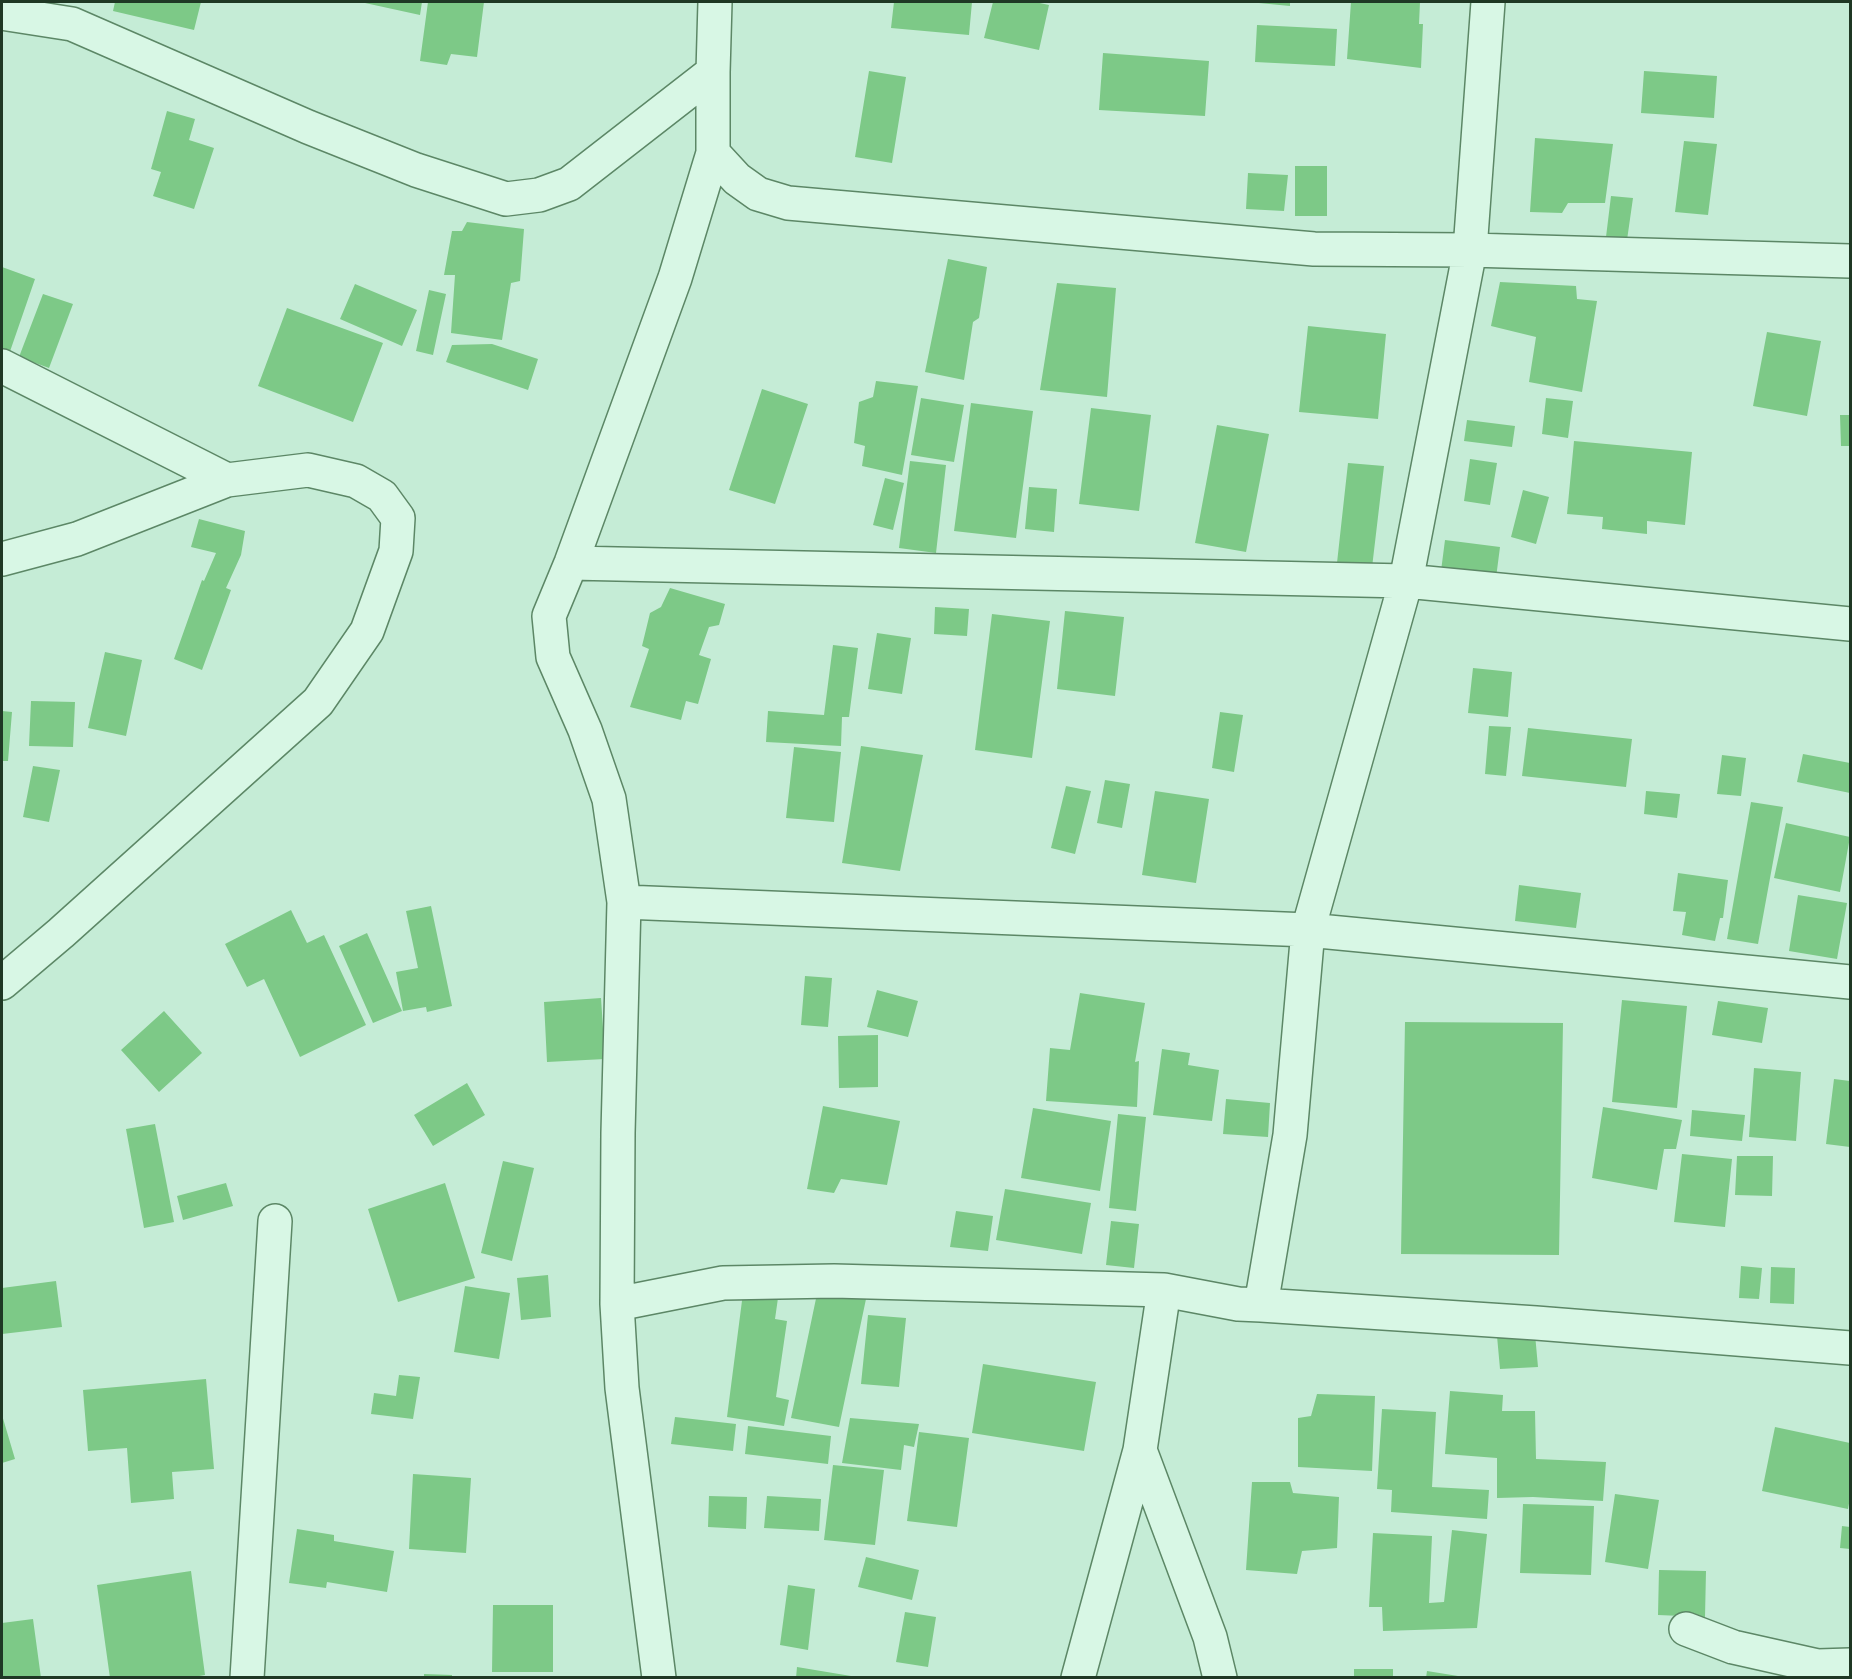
<!DOCTYPE html>
<style>
body{margin:0}
#map{position:relative;width:1852px;height:1679px;overflow:hidden;background:#c5ecd6;font-family:"Source Serif 4",serif}
canvas{display:block}
.frame{position:absolute;inset:0;border:3px solid #1f3824;pointer-events:none}
</style>
<div id="map">
<canvas width="1852" height="1679"></canvas>
<div class="frame"></div>
</div>
<script>
const ctx = document.querySelector('canvas').getContext('2d');
ctx.lineJoin = 'round';
function paint(path, color) {
  ctx.fillStyle = color;
  ctx.fill(path, 'evenodd');
}
function trace(path, color, width, dash) {
  ctx.strokeStyle = color;
  ctx.lineWidth = width;
  ctx.lineCap = dash ? 'butt' : 'round';
  ctx.setLineDash(dash || []);
  ctx.stroke(path);
}
paint(new Path2D(`
 M115 2H201L194 30 113 11Z
 M365 2H422L420 15 365 3Z
 M428 2H484L477 57 451 54 447 65 420 61Z
 M894 2H972L969 35 891 28Z
 M993 2H1035L1049 5 1039 50 984 38Z
 M1259 2H1290V6L1259 3Z
 M1351 2H1420L1419 24H1423L1421 68 1347 59Z
 M1257 25 1337 29 1335 66 1255 62Z
 M1103 53 1209 61 1205 116 1099 110Z
 M869 71 906 77 892 163 855 157Z
 M1644 71 1717 76 1714 118 1641 113Z
 M167 111 195 119 189 140 214 148 194 209 153 196 161 172 151 169Z
 M1535 138 1613 144 1605 203H1568L1562 213 1530 212Z
 M1684 141 1717 144 1708 215 1675 212Z
 M1295 166H1327V216H1295Z
 M1248 173 1288 175 1284 211 1246 209Z
 M1611 196 1633 198 1627 240 1606 237Z
 M467 222 524 229 520 281 511 283 502 340 451 333 455 275H444L452 231H462Z
 M948 259 987 267 979 318 973 322 964 380 925 372Z
 M2 267 35 279 6 363 2 362Z
 M1500 282 1576 286 1577 299 1597 301 1582 392 1529 382 1536 337 1491 326Z
 M1057 283 1116 288 1107 397 1040 390Z
 M355 284 417 310 402 346 340 319Z
 M429 290 446 294 433 355 416 351Z
 M43 294 73 304 49 368 19 357Z
 M287 308 383 343 353 422 258 386Z
 M1308 326 1386 334 1378 419 1299 412Z
 M1767 332 1821 341 1807 416 1753 406Z
 M492 344 538 359 528 390 446 362 452 345Z
 M876 381 918 386 902 475 862 466 865 446 854 443 859 402 873 397Z
 M762 389 808 404 775 504 729 490Z
 M921 398 964 405 954 462 911 455Z
 M1546 398 1573 401 1568 438 1542 434Z
 M971 403 1033 411 1016 538 954 531Z
 M1091 408 1151 415 1139 511 1079 504Z
 M1840 415H1850V446H1841Z
 M1467 420 1515 426 1512 447 1464 441Z
 M1217 425 1269 434 1246 552 1195 543Z
 M1574 441 1692 452 1685 525 1647 521V534L1602 529 1603 517 1567 514Z
 M1470 459 1497 463 1490 505 1464 501Z
 M910 461 946 465 936 553 899 548Z
 M1348 463 1384 466 1371 576 1336 572Z
 M885 478 904 483 893 530 873 525Z
 M1029 487 1057 489 1054 532 1025 529Z
 M1523 490 1549 497 1536 544 1511 537Z
 M199 519 245 531 241 555 226 588 231 590 202 670 174 659 202 580 204 581 216 553 191 547Z
 M1445 540 1500 547 1496 578 1441 571Z
 M670 588 725 604 719 625 709 627 699 655 711 659 698 704 686 701 681 720 630 707 649 649 642 646 650 613 661 607Z
 M935 607 969 609 967 636 934 634Z
 M1065 611 1124 617 1115 696 1057 689Z
 M992 614 1050 621 1032 758 975 750Z
 M877 633 911 638 902 694 868 689Z
 M833 645 858 648 849 717H842L841 746 766 742 768 711 824 715Z
 M105 652 142 660 126 736 88 728Z
 M1473 668 1512 672 1508 717 1468 713Z
 M31 701 75 702 73 747 29 746Z
 M2 711 12 712 8 761H2Z
 M1220 712 1243 715 1234 772 1212 768Z
 M1489 726 1511 727 1506 776 1485 774Z
 M1528 728 1632 739 1626 787 1522 776Z
 M861 746 923 755 900 871 842 863Z
 M794 747 841 752 834 822 786 818Z
 M1803 754 1850 763V793L1797 782Z
 M1722 755 1746 758 1741 796 1717 794Z
 M33 766 60 770 49 822 23 817Z
 M1105 780 1130 784 1122 828 1097 823Z
 M1066 786 1091 791 1075 854 1051 848Z
 M1155 791 1209 799 1196 883 1142 875Z
 M1646 791 1680 794 1677 818 1644 814Z
 M1751 802 1783 807 1758 944 1727 939Z
 M1786 823 1850 837 1840 892 1774 878Z
 M1678 873 1728 880 1723 918H1720L1715 941 1682 935 1686 912 1673 911Z
 M1519 885 1581 893 1576 928 1515 921Z
 M1798 895 1847 903 1837 959 1789 951Z
 M431 906 452 1006 427 1012 426 1007 403 1011 396 972 418 968 406 911Z
 M291 910 307 943 324 935 366 1025 300 1057 264 979 247 987 225 944Z
 M367 933 402 1011 373 1023 339 946Z
 M805 976 832 978 828 1027 801 1025Z
 M877 990 918 1001 908 1037 867 1027Z
 M1080 993 1145 1003 1135 1062 1139 1061 1137 1107 1046 1101 1050 1048 1070 1050Z
 M601 998 605 1059 547 1062 544 1002Z
 M1622 1000 1687 1006 1677 1108 1612 1102Z
 M1718 1001 1768 1008 1762 1043 1712 1035Z
 M164 1011 202 1053 159 1092 121 1050Z
 M1405 1022 1563 1023 1559 1255 1401 1254Z
 M878 1035V1087L839 1088 838 1036Z
 M1162 1049 1190 1053 1188 1065 1219 1070 1212 1121 1153 1115Z
 M1754 1068 1801 1072 1796 1141 1749 1137Z
 M1834 1079 1850 1081V1147L1826 1144Z
 M467 1083 485 1115 433 1146 414 1115Z
 M1226 1099 1270 1103 1268 1137 1223 1134Z
 M823 1106 900 1121 887 1185 841 1179 834 1193 807 1189Z
 M1603 1107 1682 1120 1676 1149H1664L1657 1190 1592 1178Z
 M1033 1108 1111 1121 1100 1191 1021 1178Z
 M1692 1110 1745 1115 1742 1141 1690 1136Z
 M1118 1114 1146 1117 1136 1211 1109 1208Z
 M155 1124 174 1222 144 1228 126 1129Z
 M1682 1154 1732 1159 1725 1227 1674 1222Z
 M1737 1156H1773L1772 1196 1735 1195Z
 M503 1161 534 1168 512 1261 481 1253Z
 M226 1183 233 1206 183 1220 177 1196Z
 M445 1183 475 1278 398 1302 368 1209Z
 M1005 1189 1091 1203 1082 1254 996 1240Z
 M956 1211 993 1216 988 1251 950 1247Z
 M1111 1221 1139 1224 1134 1268 1106 1265Z
 M1741 1266 1762 1268 1759 1299 1739 1298Z
 M1771 1267 1795 1268 1794 1304 1770 1303Z
 M548 1275 551 1317 521 1320 517 1278Z
 M56 1281 62 1327 2 1334V1288Z
 M465 1286 510 1293 499 1359 454 1352Z
 M818 1289 866 1299 839 1427 791 1418Z
 M743 1293 778 1298 775 1319 787 1321 776 1397 789 1400 784 1426 727 1417Z
 M868 1315 906 1318 899 1387 861 1384Z
 M1535 1334 1538 1367 1500 1369 1497 1336Z
 M983 1364 1096 1382 1084 1451 972 1433Z
 M399 1375 420 1377 413 1419 371 1414 374 1393 396 1396Z
 M206 1379 214 1469 172 1472 174 1499 131 1503 127 1448 88 1451 83 1390Z
 M1450 1391 1503 1395 1502 1411H1535L1536 1459 1606 1462 1603 1501 1533 1497 1497 1498V1458L1445 1454Z
 M1317 1394 1375 1396 1372 1471 1298 1467V1418L1311 1416Z
 M1382 1409 1436 1412 1432 1487 1489 1490 1487 1519 1391 1512 1392 1490 1377 1489Z
 M2 1415 15 1459 2 1463Z
 M675 1417 736 1424 733 1451 671 1444Z
 M850 1418 919 1424 914 1447 904 1445 901 1470 842 1463Z
 M748 1426 831 1436 828 1464 745 1454Z
 M1775 1427 1850 1443V1498L1848 1509 1762 1491Z
 M919 1432 969 1438 957 1527 907 1521Z
 M833 1465 884 1470 875 1545 824 1540Z
 M413 1474 471 1478 466 1553 409 1549Z
 M1252 1482H1290L1293 1493 1339 1497 1337 1548 1302 1551 1297 1574 1246 1570Z
 M1615 1494 1659 1500 1648 1569 1605 1562Z
 M709 1496 747 1497 746 1529 708 1527Z
 M767 1496 821 1499 819 1531 764 1528Z
 M1523 1504 1594 1506 1591 1575 1520 1573Z
 M1842 1526 1850 1527V1549L1840 1548Z
 M297 1529 334 1535V1541L394 1551 387 1592 327 1582 326 1588 289 1583Z
 M1452 1530 1487 1534 1477 1628 1383 1631 1382 1607H1369L1373 1533 1432 1536 1429 1603 1444 1602Z
 M866 1557 919 1570 912 1600 858 1587Z
 M1659 1570 1706 1571 1705 1617 1658 1615Z
 M191 1571 205 1675 188 1678H110L97 1585Z
 M788 1585 815 1589 808 1650 780 1645Z
 M493 1605H553V1672H492Z
 M905 1612 936 1617 928 1667 896 1662Z
 M33 1619 41 1678H2V1623Z
 M797 1667 851 1676V1678H796Z
 M1354 1669H1393V1678H1354Z
 M1427 1671 1458 1676V1678H1426Z
 M424 1674 452 1675V1678H424Z`), '#7dc987');
const minor = new Path2D(`
 M2 13 72 24 308 127 416 170 506 199 539 195 569 184 713 72
 M713 153 737 179 758 194 788 203 1314 249 1470 250 1850 261
 M2 366 227 480
 M2 559 77 539 227 480 308 470 356 481 382 496 398 518 396 551 367 631 318 702 61 933 2 983
 M571 563 1406 581 1850 624
 M624 902 1308 930 1850 982
 M617 1304 723 1283 834 1281 1164 1290 1238 1304 1261 1305 1290 1135 1308 930 1406 581 1470 250 1488 2
 M1261 1305 1536 1323 1850 1348
 M1140 1450 1210 1637 1220 1678
 M1686 1629 1733 1647 1818 1666 1850 1665
 M247 1678 275 1221
 M659 1678 622 1388 617 1304 618 1133 624 902 609 799 585 730 553 657 549 616 571 563 675 278 713 153V72L715 2
 M1078 1678 1140 1450 1164 1290`);
trace(minor, '#5c8766', 36);
trace(minor, '#d8f7e5', 33);
</script>
